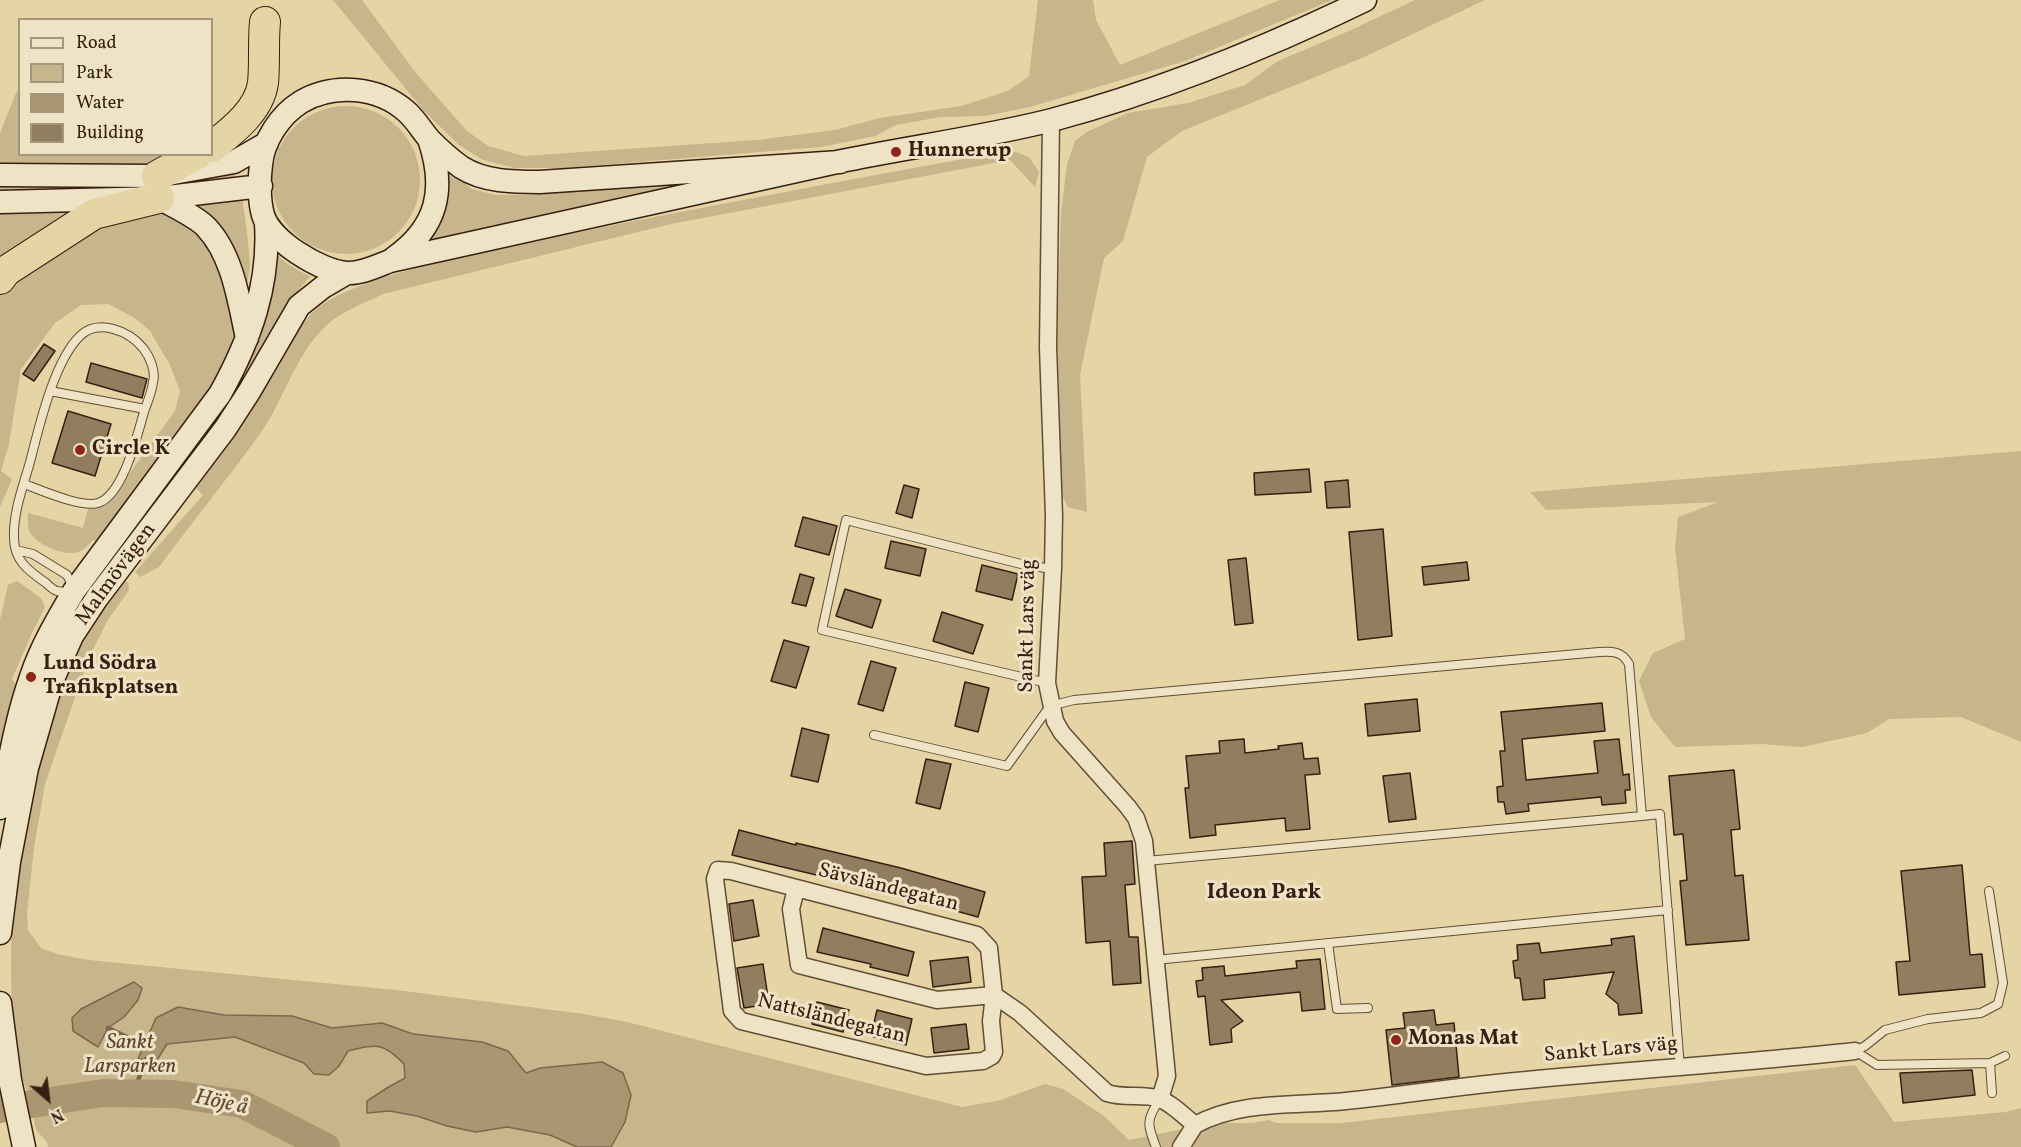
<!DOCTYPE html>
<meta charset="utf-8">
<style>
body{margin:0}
#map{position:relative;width:2021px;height:1147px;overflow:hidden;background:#e5d4a4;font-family:Vollkorn,serif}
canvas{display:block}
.legend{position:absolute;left:18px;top:18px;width:195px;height:138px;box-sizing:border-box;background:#eee3c4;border:2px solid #a5957d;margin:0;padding:8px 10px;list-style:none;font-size:18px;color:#372012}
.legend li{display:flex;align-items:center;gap:12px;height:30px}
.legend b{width:30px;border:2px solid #a5957d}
.north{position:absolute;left:18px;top:1069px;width:60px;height:60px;-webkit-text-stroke:4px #eee3c4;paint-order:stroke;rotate:152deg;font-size:16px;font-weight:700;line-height:24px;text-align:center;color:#372012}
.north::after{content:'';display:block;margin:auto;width:21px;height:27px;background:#372012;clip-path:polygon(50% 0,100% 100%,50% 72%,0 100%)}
</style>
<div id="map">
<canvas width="2021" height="1147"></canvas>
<ul class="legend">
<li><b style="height:8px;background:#eee3c4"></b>Road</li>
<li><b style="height:16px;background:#c7b58b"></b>Park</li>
<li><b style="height:16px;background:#aa9772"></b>Water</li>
<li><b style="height:16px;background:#917e5e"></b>Building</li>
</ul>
<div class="north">N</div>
</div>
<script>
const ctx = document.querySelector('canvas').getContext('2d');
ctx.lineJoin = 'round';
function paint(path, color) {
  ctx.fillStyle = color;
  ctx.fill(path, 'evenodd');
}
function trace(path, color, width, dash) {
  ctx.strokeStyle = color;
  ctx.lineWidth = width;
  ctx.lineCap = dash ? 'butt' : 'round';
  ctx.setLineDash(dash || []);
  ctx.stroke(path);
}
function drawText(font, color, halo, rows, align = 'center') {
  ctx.font = font + ' Vollkorn,serif';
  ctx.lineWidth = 6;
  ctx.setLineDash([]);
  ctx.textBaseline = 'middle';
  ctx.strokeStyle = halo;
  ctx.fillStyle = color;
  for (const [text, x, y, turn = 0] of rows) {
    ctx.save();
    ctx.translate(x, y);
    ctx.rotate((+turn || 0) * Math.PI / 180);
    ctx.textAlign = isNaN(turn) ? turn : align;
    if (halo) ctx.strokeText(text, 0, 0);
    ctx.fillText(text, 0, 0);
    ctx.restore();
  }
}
paint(new Path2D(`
 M333 0H362L416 73 467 131 488 146 524 156 757 140 835 130 880 118 961 106 1008 91 1029 76 1038 0H1093L1096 20 1120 65 1280 0H1332L1185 61 1030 107 985 116 940 117 896 125 875 136 821 147 565 168H515L483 160 459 145 424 111Z
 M1415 0H1485L1362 58 1182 131 1147 157 1123 241 1104 258 1080 375 1087 512 1068 507 1062 495 1057 339 1061 214 1067 164 1075 141 1087 132 1128 113 1188 103 1245 85 1278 61 1349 31Z
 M19 89 20 154H212L227 159 241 188 248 241 250 266 241 324 229 357 210 391 99 543 93 540C87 546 82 553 73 553 60 554 36 544 30 532 27 527 28 519 28 513L83 528 88 509 107 504 175 411 180 391 170 365 150 331 135 318 108 304 81 305 55 323 21 369 9 444 1 471 12 479 0 507V133L16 93Z
 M272 180a74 74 0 1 1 148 0a74 74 0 1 1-148 0Z
 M1010 150 1029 157 1039 172 1035 187 1010 160 671 224 383 294C367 302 348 309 334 319 297 347 287 395 262 431 229 477 193 521 159 567L140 577 135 572 203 495 195 487C220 452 248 417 270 380 284 358 293 332 312 313 349 278 456 259 506 248 673 211 842 182 1010 150Z
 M447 171 472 189 496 195H528L671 183V191L428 243C444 217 451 202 447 171Z
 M269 247C281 260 293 269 310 276L286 307 226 408 116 557 108 551 220 406Z
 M2021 451V742L1961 717 1889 719 1867 733 1802 747 1762 744 1675 747 1651 717 1639 681 1653 653 1685 639 1675 548 1678 517 1718 502 1546 510 1530 492Z
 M124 579 128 583 129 590 108 620 89 657 45 784 34 848 27 913 28 930 41 948 57 954 88 960 396 990 584 1014 627 1022 962 1107 997 1101 1045 1084 1063 1089 1104 1116 1129 1140 1213 1123H1252L1269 1120 1277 1123H1342L1855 1065 1894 1122 2006 1112 2021 1108V1147H48L47 1142 36 1130 33 1116 39 1114 33 1093H28C15 1064 14 1031 12 999 6 887 32 740 84 639 95 618 110 598 124 579Z
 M17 581 41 598 45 607 31 635 12 679 16 685 0 749V620L8 585Z`), '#c7b58b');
const water = new Path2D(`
 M134 982 142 988 138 1000 124 1017 108 1028 98 1047 73 1031 72 1018 81 1009Z
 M178 1007 224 1015 292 1016 332 1028 382 1023 413 1034 482 1042 508 1051 526 1073 540 1068 602 1062 623 1073 631 1095 625 1122 611 1147H577L550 1135 507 1127 476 1132 447 1126 417 1116 390 1111 367 1113V1101L387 1088 405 1078 404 1064C383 1042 377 1044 348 1051L339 1066 329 1075 314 1074 304 1063 235 1037 167 1044 157 1060 138 1059 156 1018Z`);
paint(water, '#aa9772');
trace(water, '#7c674c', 1.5);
trace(new Path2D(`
 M108 1028 144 1045
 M133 1094 146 1059`), '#7c674c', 4.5);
trace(new Path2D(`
 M0 1109 103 1093 173 1094 242 1104 326 1147`), '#aa9772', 28);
const building = new Path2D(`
 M44 344 55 351 34 381 23 374Z
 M91 363 147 379 142 398 86 382Z
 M68 411 111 424 95 476 52 463Z
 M1309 469 1311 492 1255 495 1254 473Z
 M1348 480 1350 507 1327 508 1325 482Z
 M904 485 919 489 912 518 896 513Z
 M803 517 837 526 829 555 795 546Z
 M1383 529 1392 636 1358 640 1349 532Z
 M891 541 926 549 920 576 885 568Z
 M1246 558 1253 623 1235 625 1228 560Z
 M1467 562 1469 580 1424 585 1422 567Z
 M982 565 1018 574 1012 600 976 591Z
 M800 574 814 578 806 606 792 603Z
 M845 589 881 600 872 628 836 616Z
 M942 612 983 625 973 654 933 641Z
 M784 640 809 647 796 688 771 681Z
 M871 661 896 668 883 711 858 704Z
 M965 682 989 688 978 732 955 726Z
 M1417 699 1420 731 1368 736 1365 704Z
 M1602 703 1605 731 1522 739 1526 780 1598 773 1594 741 1619 739 1623 775 1629 774 1630 790H1625L1626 803 1602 805 1601 797 1528 804 1529 811 1506 814 1504 802H1498L1497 787 1503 786 1500 751H1505L1501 712Z
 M802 728 829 735 818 782 791 776Z
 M1244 739 1245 753 1279 749 1278 746 1302 743 1304 759 1318 758 1320 774 1305 775 1310 829 1286 831 1285 818 1215 825 1216 835 1190 838 1185 788H1189L1186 756 1220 753 1219 741Z
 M926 759 951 764 940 809 916 803Z
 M1734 770 1740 829 1731 830 1735 876 1743 875 1749 940 1686 945 1680 881 1687 880 1683 834 1674 835 1669 776Z
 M1410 773 1416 819 1389 822 1383 776Z
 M739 830 796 845V843L901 868 985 892 978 917 880 890 732 855Z
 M1132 841 1135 884 1125 885 1129 937H1138L1141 983 1113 985 1110 941 1086 943 1082 877 1106 876 1104 843Z
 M1962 865 1970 955 1982 954 1985 987 1899 995 1896 962 1910 961 1901 871Z
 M753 900 759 936 734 941 729 904Z
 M823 928 914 952 908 976 870 967 871 964 817 952Z
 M1634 936 1642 1013 1619 1015 1618 1004 1606 994 1614 972 1544 980 1545 998 1523 1000 1520 978H1515L1513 961 1518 960 1517 945 1539 943 1541 953 1612 945 1611 939Z
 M968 957 971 982 933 987 930 961Z
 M1320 959 1325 1009 1302 1011 1300 992 1221 1000 1243 1021 1231 1029 1232 1042 1210 1045 1205 996 1198 997 1196 981 1203 980 1202 968 1224 966 1225 976 1297 968 1296 961Z
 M763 964 769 1004 744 1008 737 968Z
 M817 1002 849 1010 843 1032 812 1024Z
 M877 1010 912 1019 906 1045 871 1036Z
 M1434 1010 1436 1025 1454 1023 1459 1077 1392 1085 1386 1030 1405 1028 1403 1013Z
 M966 1024 969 1049 934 1053 931 1028Z
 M1972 1070 1975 1095 1903 1103 1900 1073Z`);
paint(building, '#917e5e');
trace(building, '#372012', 1.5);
const service = new Path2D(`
 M50 391 145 409
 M24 484C41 490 81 508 98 503 123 495 137 436 144 412 147 403 152 392 153 382 156 371 150 357 143 348 129 331 98 318 80 336 54 361 39 427 30 462 23 487 13 512 14 538 14 561 29 571 46 583 49 586 54 590 57 591 61 592 67 591 71 591
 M16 550 33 554 67 575 73 587
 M1047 683 822 630 846 520 1025 565 1053 569
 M874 735 1007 766 1050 706 1074 700 1599 652C1612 651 1622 651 1629 664L1642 816 1146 861
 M1642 816 1660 814 1680 1068
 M1989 891 2003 983 1998 1004 1981 1013 1928 1019 1885 1030 1865 1046 1855 1051 1877 1065 1990 1063 2005 1056
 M1328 943 1337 1009 1368 1008
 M1155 960 1668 910
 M1990 1063 1992 1093
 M1156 1147C1147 1124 1146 1120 1160 1099`);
const minor = new Path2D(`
 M1051 120 1048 347 1054 516 1053 569 1047 683 1055 721 1062 733 1128 807 1136 818 1144 841 1167 1076 1160 1099
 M796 889 791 909 799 965 937 1000 994 995 991 1021 994 1052 992 1056 983 1061 926 1066 741 1021 732 1011 715 879 718 870 731 871 977 935 989 948 994 995 1020 1013 1107 1093C1124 1099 1144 1093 1160 1099 1173 1104 1185 1117 1195 1125L1181 1147
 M1195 1125C1241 1100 1296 1106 1346 1101 1396 1096 1446 1088 1496 1083 1615 1071 1735 1064 1855 1051`);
const secondary = new Path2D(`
 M840 162 540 182C514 182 484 182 461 167 450 159 439 149 430 140 422 131 416 120 407 112 378 86 333 83 301 102 280 115 263 141 261 165 259 180 259 201 263 215 271 241 320 271 347 273 361 274 377 266 390 261 539 227 688 194 837 162 908 147 981 138 1052 120 1160 91 1264 49 1365 0
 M0 175 157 176 234 162 267 143
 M159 198C171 205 197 217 206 227 233 255 239 302 247 338
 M0 202 159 198 261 186
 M394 258C438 227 446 189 429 139
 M0 808C9 764 16 719 31 677 41 647 58 618 74 591L220 394C250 340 270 285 266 223
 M0 933 9 862 27 768 52 681 72 636 97 598 225 429 249 392 299 306 323 287 347 273
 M0 1003 10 1080 24 1147`);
const motorway = new Path2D(`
 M212 147C232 131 259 111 263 83 265 63 263 42 265 22
 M157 176 197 154
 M0 279 6 271 94 214 159 198`);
trace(service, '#624d36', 10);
trace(minor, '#624d36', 19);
trace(secondary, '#372012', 25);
trace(motorway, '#372012', 32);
trace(service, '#eee3c4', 8);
trace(minor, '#eee3c4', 16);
trace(secondary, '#eee3c4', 22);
trace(motorway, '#e5d4a4', 30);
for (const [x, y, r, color] of [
 [896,152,6,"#8f2418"],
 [80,450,6,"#8f2418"],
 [31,677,6,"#8f2418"],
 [1396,1040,6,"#8f2418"]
]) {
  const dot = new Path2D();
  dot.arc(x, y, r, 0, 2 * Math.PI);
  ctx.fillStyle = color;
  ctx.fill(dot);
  trace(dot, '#eee3c4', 2);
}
drawText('bold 21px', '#372012', '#eee3c4', [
 ["Hunnerup",908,152],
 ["Circle K",92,450],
 ["Lund Södra",43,665],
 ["Trafikplatsen",43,689],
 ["Monas Mat",1408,1040]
], 'left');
drawText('21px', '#372012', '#eee3c4', [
 ["Malmövägen",117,575,-54],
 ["Sankt Lars väg",1029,626,-89],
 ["Sävsländegatan",888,889,14],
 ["Nattsländegatan",831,1020,14],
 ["Sankt Lars väg",1611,1051,-5]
]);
drawText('italic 21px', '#5b4530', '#eee3c4', [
 ["Sankt",130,1044],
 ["Larsparken",130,1068]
]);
drawText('bold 22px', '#372012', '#eee3c4', [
 ["Ideon Park",1264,894]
]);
drawText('italic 22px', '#5f4a34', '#eee3c4', [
 ["Höje å",221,1104,12]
]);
</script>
